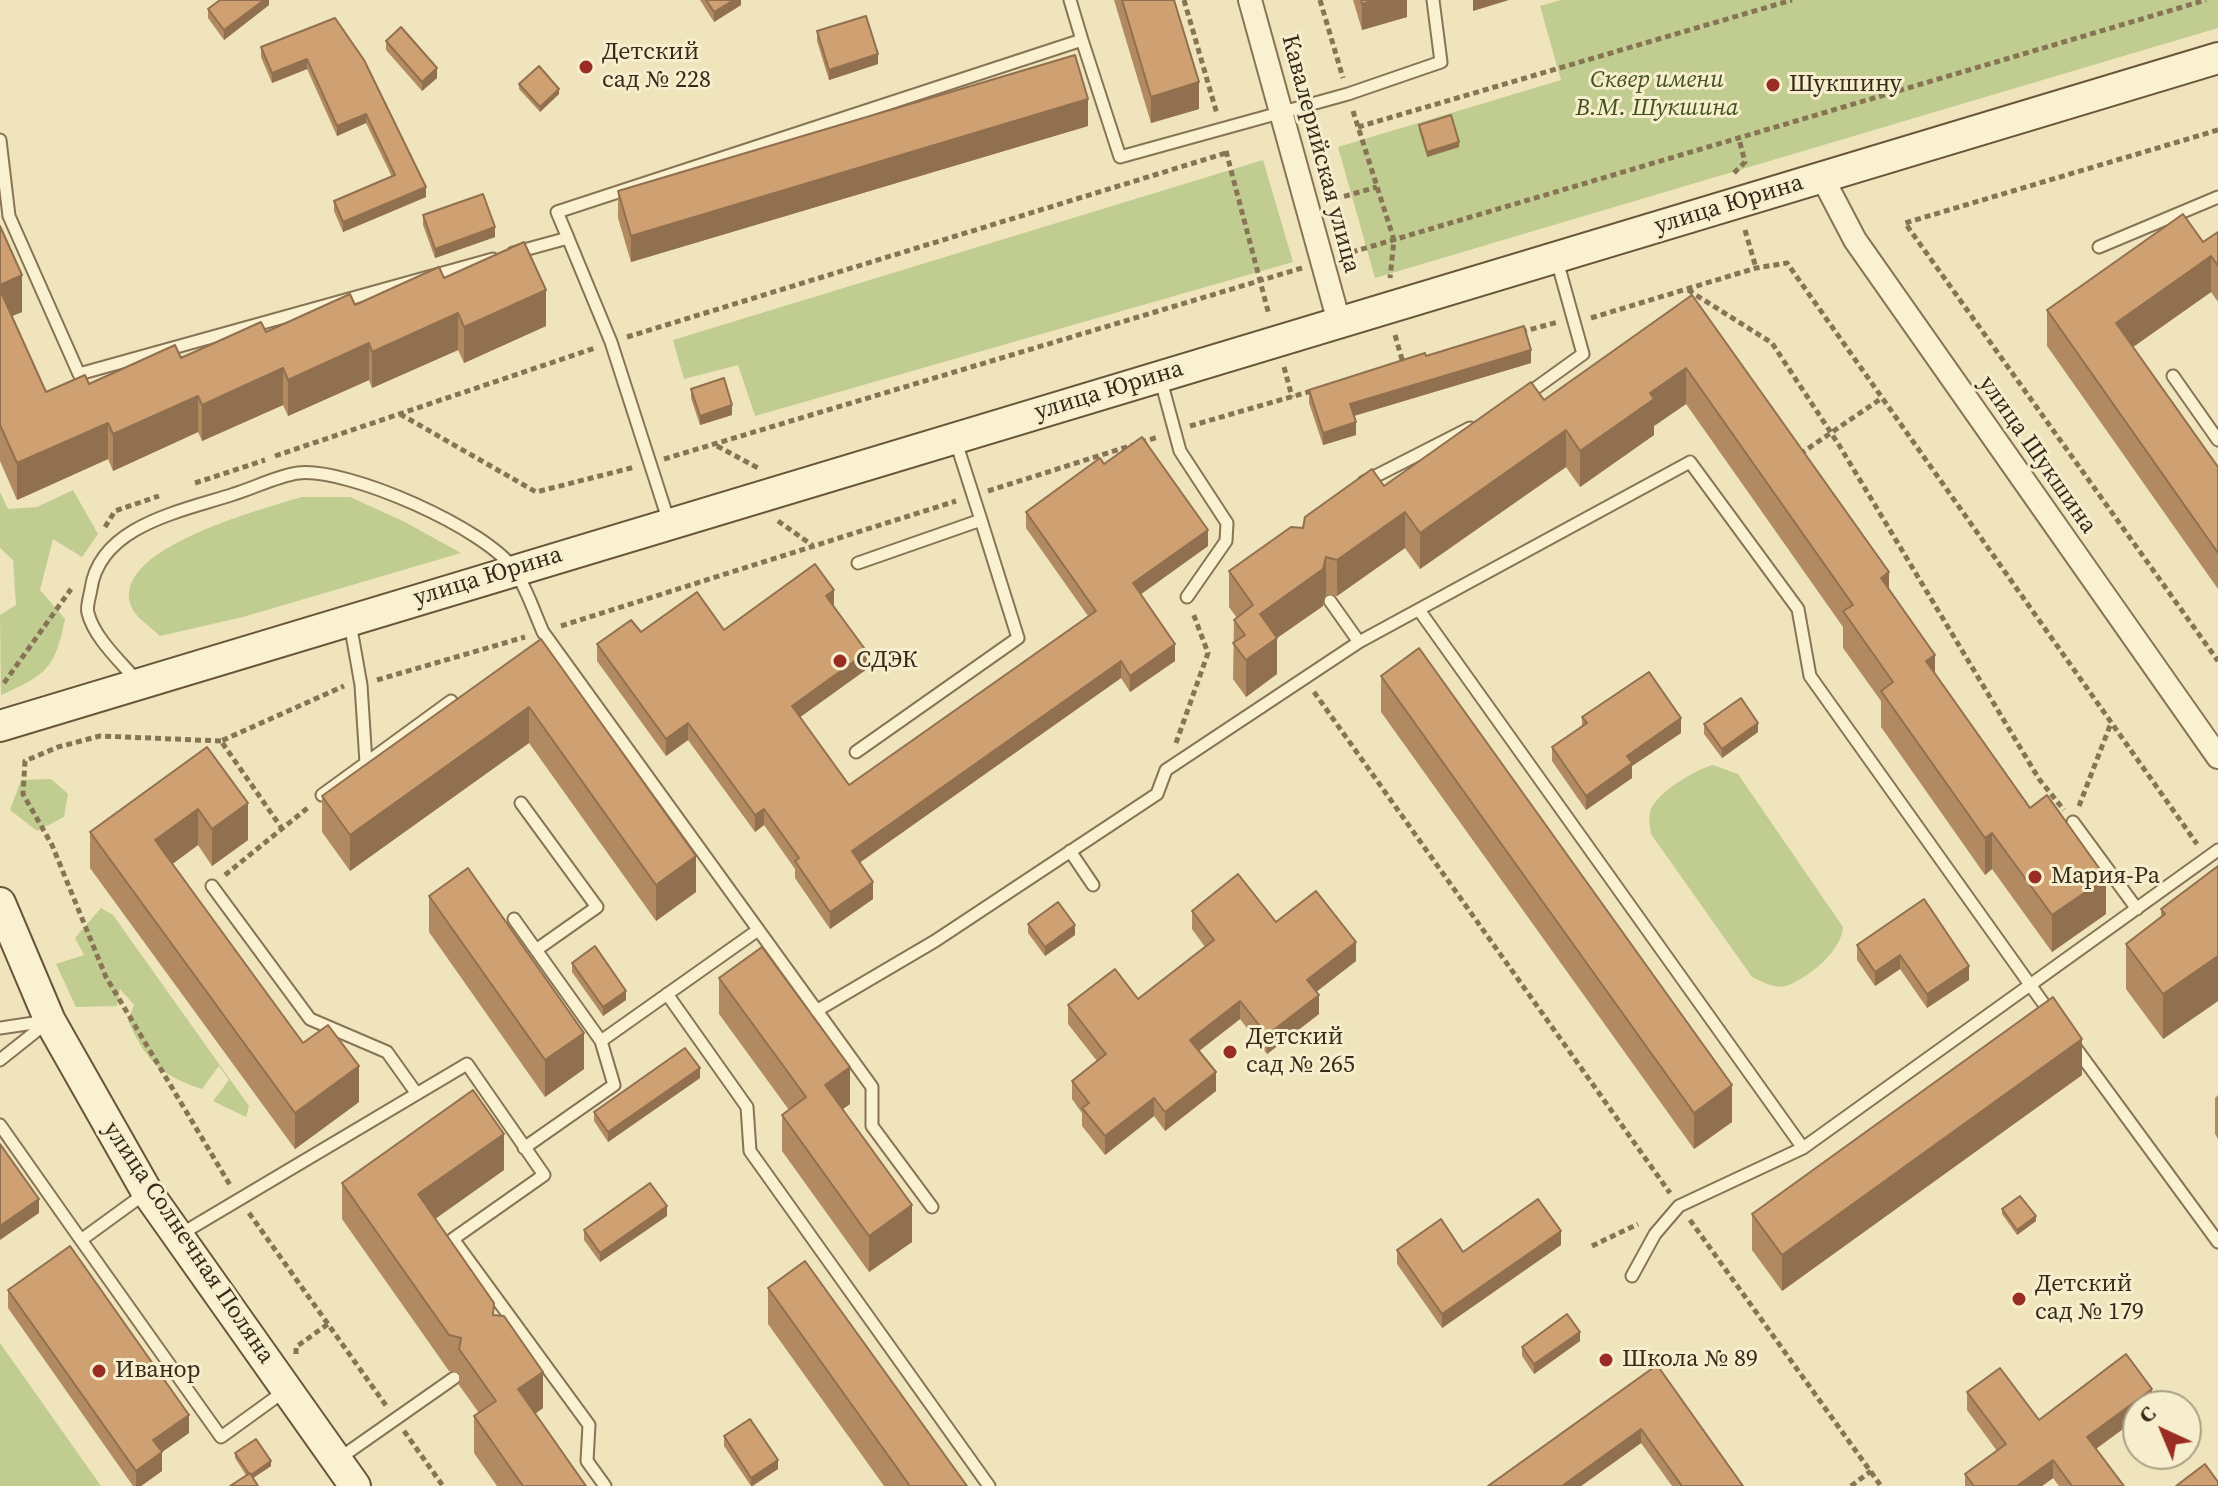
<!DOCTYPE html>
<meta charset="utf-8">
<style>
body{margin:0}
#map{position:relative;width:2218px;height:1486px;overflow:hidden;background:#efe4bc;font-family:"Source Serif 4",serif}
canvas{display:block}
.north{position:absolute;left:2122px;top:1390px;width:80px;height:80px;box-sizing:border-box;background:#f6eecc;border:2px solid #a9a085;border-radius:50%;rotate:316deg;font-size:22px;font-weight:700;line-height:32px;text-align:center;color:#362a1b}
.north::after{content:'';display:block;margin:auto;width:28px;height:36px;background:#992c23;clip-path:polygon(50% 0,100% 100%,50% 72%,0 100%)}
</style>
<div id="map">
<canvas width="2218" height="1486"></canvas>
<div class="north">С</div>
</div>
<script>
const ctx = document.querySelector('canvas').getContext('2d');
ctx.lineJoin = 'round';
function paint(path, color) {
  ctx.fillStyle = color;
  ctx.fill(path, 'evenodd');
}
function trace(path, color, width, dash) {
  ctx.strokeStyle = color;
  ctx.lineWidth = width;
  ctx.lineCap = dash ? 'butt' : 'round';
  ctx.setLineDash(dash || []);
  ctx.stroke(path);
}
function drawText(font, color, halo, rows, align = 'center') {
  ctx.font = font + ' "Source Serif 4",serif';
  ctx.lineWidth = 6;
  ctx.setLineDash([]);
  ctx.textBaseline = 'middle';
  ctx.strokeStyle = halo;
  ctx.fillStyle = color;
  for (const [text, x, y, turn = 0] of rows) {
    ctx.save();
    ctx.translate(x, y);
    ctx.rotate((+turn || 0) * Math.PI / 180);
    ctx.textAlign = isNaN(turn) ? turn : align;
    if (halo) ctx.strokeText(text, 0, 0);
    ctx.fillText(text, 0, 0);
    ctx.restore();
  }
}
paint(new Path2D(`
 M1561 0H2218V28L1375 278 1338 147 1561 80 1540 6Z
 M1263 160 1293 262 755 416 738 365 684 379 673 340Z
 M73 490 98 534 82 557 53 539 40 590 65 619C55 669 46 675 1 695L0 615 16 605 13 560 0 548V492L8 509 37 507Z
 M301 497H350L403 521 461 553 243 617 160 636C153 629 138 619 133 610 102 550 264 509 301 497Z
 M1713 765 1738 774 1843 927C1841 951 1812 975 1789 985 1777 990 1764 983 1752 977L1651 834C1650 826 1648 817 1651 809 1659 791 1695 770 1713 765Z
 M51 779 68 794 64 817 37 831 10 810 21 780Z
 M101 908 113 915 249 1106 246 1117 213 1101 229 1080 219 1066 202 1089C160 1075 147 1062 128 1021L134 1005 120 989 117 1006 76 1007 56 964 84 955 75 938Z
 M0 1343 101 1486H0Z`), '#c1cd90');
const lane = new Path2D(`
 M1070 0 1082 40
 M0 140 9 216 79 374 493 259
 M568 238 557 212 1082 40 1120 157 1348 94 1441 62 1433 0
 M2099 247 2218 197
 M513 253 568 238 611 342 669 522
 M2173 376 2218 440
 M1160 377 1180 451 1227 523 1226 541 1187 597
 M1526 395 1583 354 1556 257
 M1364 482 1470 428
 M858 563 981 520 956 442
 M1330 601 1359 642
 M1419 610 1803 1148
 M138 682C122 663 94 638 88 613 86 607 90 596 91 589 100 525 183 511 234 494 254 488 277 476 298 473 347 467 488 529 515 571 527 589 534 612 543 632L872 1087V1126L932 1207
 M856 752 1018 638 981 520
 M366 763 451 701
 M322 795 366 763 361 685 350 623
 M521 803 597 907 536 950
 M2073 822 2137 909
 M1070 851 1093 885
 M212 886 310 1019 387 1052 417 1094
 M514 919 601 1041
 M667 994 747 1107 750 1151 989 1486
 M816 1011 935 941 1157 794 1166 770 1359 642 1690 462 1798 609 1810 676 2051 1014
 M0 1028 47 1021
 M2075 1047 2218 1242
 M0 1060 49 1021
 M0 1125 81 1240
 M524 1148 614 1085 601 1041 758 930
 M147 1192 81 1240 221 1437 286 1390
 M181 1234 467 1064 544 1175 453 1239 589 1425 587 1461 605 1486
 M1632 1276 1655 1234 1679 1206 1803 1148 2218 850
 M337 1460 454 1378`);
const street = new Path2D(`
 M1250 0 1339 322
 M1822 177 1855 240 2218 757`);
const secondary = new Path2D(`
 M0 726 2218 58
 M0 903 50 1021 147 1192 355 1486`);
trace(lane, '#877455', 15);
trace(street, '#877455', 26);
trace(secondary, '#695539', 34);
trace(new Path2D(`
 M1184 0 1217 114
 M1320 0 1343 78
 M1353 111 1394 240 1390 278
 M1358 127 1792 0
 M2218 130 1905 223 2218 661
 M1226 151 1269 315
 M1734 173 1745 162 1739 139
 M1330 179 1335 199 1377 187
 M1745 230 1756 268
 M1342 255 2206 0
 M1688 290 1772 343 1839 445 2039 779 2064 810
 M1591 318 1756 268 1787 263 2197 844
 M1521 332 1558 322
 M1395 335 1403 363
 M627 337 1226 153
 M1284 367 1292 397
 M400 414 536 492 635 467
 M1190 426 1315 390
 M717 446 758 468
 M1800 454 1882 398
 M275 456 595 348
 M664 459 1302 268
 M195 483 265 460
 M988 491 1158 437
 M778 521 812 545
 M105 527 115 511 159 496
 M561 626 956 501
 M377 680 525 637
 M4 683 71 589
 M1314 692 1670 1193
 M221 741 100 736 58 747 25 761 23 794 52 845 106 977 230 1185
 M1176 743 1208 653 1193 613
 M2079 806 2111 723
 M283 830 221 741 344 686
 M225 875 310 806
 M249 1213 387 1407
 M1690 1220 1881 1486
 M1592 1246 1638 1224
 M296 1354V1347L328 1324
 M404 1431 443 1486
 M1851 1486 1871 1471`), '#877455', 5, [6, 4]);
trace(lane, '#faf1d0', 11);
trace(street, '#faf1d0', 22);
trace(secondary, '#faf1d0', 30);
paint(new Path2D(`
 M269 0V5L224 40 208 18V9Z
 M700 0H741V5L714 22Z
 M1114 0H1174L1199 109 1151 123Z
 M1353 0H1407V17L1362 30Z
 M335 18 426 197 343 232 334 211V201L392 177 366 123 337 136 307 69 272 83 261 57V47Z
 M817 31 878 64 829 80 817 41Z
 M386 41 437 78 422 91 386 50Z
 M519 84 559 94 540 112 519 89Z
 M1419 125 1459 147 1427 157 1419 130Z
 M1088 126 631 262 618 218V191Z
 M423 215 495 237 435 258 423 225Z
 M0 226 22 312 12 316 46 392 89 384 444 278 546 326 464 363 458 350 372 388 369 380 288 416 283 405 202 441 198 432 113 471 108 459 17 500 0 461Z
 M2218 232V302L2211 292 2133 347 2218 467V589L2047 346V310L2203 242Z
 M1692 295 1889 590 1935 674 2106 914 2052 952 1992 869 1985 875 1881 727V701L1843 648V627L1686 404 1654 426V435L1580 487 1566 467 1420 569 1405 548 1337 596 1326 594 1323 606 1277 638V674L1246 697 1233 679 1234 620 1237 618 1229 607V571L1303 528 1384 486 1544 400Z
 M1426 356 1531 363 1354 416 1356 435 1323 445 1309 403V390Z
 M691 389 732 415 700 425 691 398Z
 M1104 464 1208 546 1140 594 1175 661 1130 692 1121 678 859 863 873 899 830 929 795 878V869L764 825 755 832 688 740 666 756 597 661V644L641 632 724 630 867 669 800 717 849 785 1088 616 1026 528V512Z
 M541 639 696 892 656 921 529 743 350 871 322 832V796Z
 M1381 676 1732 1122 1694 1149 1381 712Z
 M1582 717 1681 733 1632 766V778L1586 810 1552 761V747L1582 727Z
 M1704 724 1758 732 1722 758 1704 734Z
 M207 747 248 840 212 866 198 845 172 864 303 1043 359 1102 295 1149 90 868V832Z
 M2218 866V1001L2163 1039 2126 989V944L2161 918V909Z
 M429 896 584 1069 545 1097 429 932Z
 M1924 899 1969 980 1927 1008 1900 969 1875 986 1857 960V945Z
 M1192 911 1276 922 1356 961 1316 992 1319 1014 1267 1054 1240 1019 1199 1051 1216 1091 1165 1131 1154 1116 1105 1155 1082 1126V1113L1072 1099V1081L1097 1061 1068 1024V1005L1138 999 1205 947 1192 929Z
 M1028 924 1075 935 1045 956 1028 933Z
 M572 963 626 1000 603 1016 572 972Z
 M719 978 850 1104 842 1109 912 1242 869 1272 782 1151V1115L789 1110 719 1014Z
 M2082 1075 1782 1291 1752 1250V1214Z
 M700 1078 608 1142 594 1121V1112Z
 M2218 1095V1139L2215 1134V1098Z
 M504 1170 435 1219 494 1315 543 1408 535 1414 586 1486H497L474 1453V1416L479 1413 459 1385V1373L449 1371 342 1219V1183Z
 M2002 1209 2036 1221 2017 1235 2002 1214Z
 M667 1216 600 1262 584 1240V1230Z
 M1561 1245 1442 1328 1397 1264V1250L1463 1252Z
 M768 1288 967 1486H884L768 1324Z
 M8 1290 189 1433 162 1452V1471L141 1486H133L8 1308Z
 M1580 1341 1534 1374 1522 1356V1347Z
 M2126 1354 2152 1389V1406H2138V1418L2096 1449 2124 1486H2059L2053 1478 2042 1486H1965V1474L1997 1451 1967 1410V1392L2000 1368 2039 1420Z
 M1657 1365 1743 1486H1672L1641 1443 1581 1486H1488Z
 M724 1436 778 1469 753 1486H751L724 1446Z
 M235 1453 271 1466 253 1478 246 1475 235 1458Z`), '#b28a61');
paint(new Path2D(`
 M264 0H269V5L224 40V30Z
 M734 0H741V5L714 22V12Z
 M1374 0H1407V17L1362 30V4Z
 M1473 0H1509L1473 11Z
 M878 54V64L829 80V70Z
 M307 59V69L272 83V73Z
 M437 68V78L422 91V82Z
 M1199 82V109L1151 123V97Z
 M559 89V94L540 112V107Z
 M1088 99V126L631 262V236Z
 M366 114V123L337 136V126Z
 M1459 142V147L1427 157V152Z
 M426 187V197L343 232V222Z
 M495 227V237L435 258V249Z
 M2211 256V292L2116 359V323Z
 M22 275V312L0 321V285Z
 M546 290V326L464 363V327Z
 M458 313V350L372 388V352Z
 M369 343V380L288 416V380Z
 M1531 350V363L1350 417V404Z
 M283 368V405L202 441V405Z
 M1686 368V404L1654 426V435L1580 487V451L1650 393Z
 M198 396V432L113 471V434Z
 M732 405V415L700 425V416Z
 M1356 422V435L1323 445V433Z
 M108 423V459L17 500V463Z
 M1566 430V467L1420 569V533Z
 M1405 512V548L1337 596V560Z
 M1208 530V546L1133 600V583Z
 M1326 557V594L1323 606 1277 638V674L1246 697V660L1260 614Z
 M1889 572V609L1881 578Z
 M834 590V607L826 596Z
 M1175 644V661L1130 692V676Z
 M867 652V669L792 723V706Z
 M1935 655V691L1926 661Z
 M1121 661V678L852 868V851Z
 M529 707V743L350 871V835Z
 M1681 718V733L1632 766V778L1586 810V796L1627 756Z
 M688 723V740L666 756V739Z
 M1758 723V732L1722 758V749Z
 M248 803V840L212 866V829Z
 M198 809V845L155 877V840Z
 M764 809V825L755 832V815Z
 M1992 833V869L1985 875V838Z
 M696 856V892L656 921V885Z
 M2106 878V914L2052 952V915Z
 M873 882V899L830 929V912Z
 M1075 925V935L1045 956V947Z
 M1356 942V961L1307 999V980Z
 M1900 955V969L1875 986V972Z
 M2218 956V1001L2163 1039V994Z
 M1969 966V980L1927 1008V994Z
 M626 991V1000L603 1016V1007Z
 M1319 995V1014L1267 1054V1035Z
 M1240 1001V1019L1190 1058V1040Z
 M584 1033V1069L545 1097V1060Z
 M2082 1039V1075L1782 1291V1255Z
 M359 1066V1102L295 1149V1113Z
 M850 1067V1104L825 1122V1085Z
 M700 1068V1078L608 1142V1132Z
 M1216 1072V1091L1165 1131V1112Z
 M1732 1085V1122L1694 1149V1113Z
 M1154 1098V1116L1105 1155V1136Z
 M504 1134V1170L418 1231V1194Z
 M39 1199V1213L0 1240V1226Z
 M912 1205V1242L869 1272V1236Z
 M667 1206V1216L600 1262V1253Z
 M2036 1216V1221L2017 1235V1230Z
 M1561 1231V1245L1442 1328V1314Z
 M1580 1332V1341L1534 1374V1364Z
 M543 1372V1408L518 1426V1389Z
 M2152 1389V1406H2138V1418L2087 1455V1437Z
 M189 1415V1433L162 1452V1471L141 1486H136V1471L153 1440Z
 M1641 1429V1443L1581 1486H1562Z
 M778 1460V1469L751 1486V1478Z
 M2053 1460V1478L2042 1486H2017Z
 M271 1461V1466L250 1480V1476Z`), '#91704f');
const building = new Path2D(`
 M220 0H264L224 30 208 9Z
 M706 0H734L714 12Z
 M1122 0H1174L1199 82 1151 97Z
 M1361 0H1374L1362 4Z
 M866 16 878 54 829 70 817 31Z
 M335 18 364 60 426 187 343 222 334 201 395 175 366 114 337 126 307 59 272 73 261 47Z
 M401 27 437 68 422 82 386 41Z
 M1075 55 1088 99 631 236 618 191Z
 M539 66 559 89 540 107 519 84Z
 M1451 115 1459 142 1427 152 1419 125Z
 M483 194 495 227 435 249 423 215Z
 M2183 214 2203 242 2218 232V266L2211 256 2116 323 2218 467V553L2047 310Z
 M0 226 22 275 0 285Z
 M524 242 546 290 464 327 458 313 372 352 369 343 288 380 283 368 202 405 198 396 113 434 108 423 17 463 0 425V290L46 392 85 375 89 384 175 345 181 358 261 322 266 332 350 294 355 305 439 267 444 278Z
 M1692 295 1889 572 1881 578 1935 655 1926 661 2030 808 2047 795 2106 878 2052 915 1992 833 1985 838 1881 691 1893 682 1843 611 1853 605 1686 368 1650 393 1654 399 1580 451 1566 430 1420 533 1405 512 1337 560 1326 557 1323 569 1260 614 1277 638 1246 660 1233 643 1245 635 1234 620 1253 605 1229 571 1291 527 1303 528 1305 517 1372 469 1384 486 1531 382 1544 400Z
 M1524 326 1531 350 1350 404 1356 422 1323 433 1309 390 1425 353 1426 356Z
 M724 378 732 405 700 416 691 389Z
 M1142 437 1208 530 1133 583 1175 644 1130 676 1121 661 852 851 873 882 830 912 795 861 799 858 764 809 755 815 688 723 666 739 597 644 631 620 641 632 697 592 724 630 815 564 834 590 826 596 867 652 792 706 849 785 1096 611 1026 512 1100 458 1104 464Z
 M541 639 696 856 656 885 529 707 350 835 322 796Z
 M1419 648 1732 1085 1694 1113 1381 676Z
 M1649 672 1681 718 1627 756 1632 763 1586 796 1552 747 1587 723 1582 717Z
 M1741 698 1758 723 1722 749 1704 724Z
 M207 747 248 803 212 829 198 809 155 840 303 1043 328 1025 359 1066 295 1113 90 832Z
 M2218 866V956L2163 994 2126 944 2165 914 2161 909Z
 M468 868 584 1033 545 1060 429 896Z
 M1238 874 1276 922 1316 891 1356 942 1307 980 1319 995 1267 1035 1240 1001 1190 1040 1216 1072 1165 1112 1154 1098 1105 1136 1082 1108 1089 1103 1072 1081 1106 1054 1068 1005 1115 969 1138 999 1214 940 1192 911Z
 M1924 899 1969 966 1927 994 1900 955 1875 972 1857 945Z
 M1058 902 1075 925 1045 947 1028 924Z
 M595 946 626 991 603 1007 572 963Z
 M762 947 850 1067 825 1085 912 1205 869 1236 782 1115 806 1097 719 978Z
 M2053 997 2082 1039 1782 1255 1752 1214Z
 M685 1048 700 1068 608 1132 594 1112Z
 M473 1090 504 1134 418 1194 494 1303 493 1315 504 1316 543 1372 518 1389 586 1486H523L474 1416 496 1401 459 1349 461 1338 449 1335 342 1183Z
 M0 1144 39 1199 0 1226Z
 M650 1183 667 1206 600 1253 584 1230Z
 M2020 1196 2036 1216 2017 1230 2002 1209Z
 M1538 1199 1561 1231 1442 1314 1397 1250 1441 1219 1463 1252Z
 M70 1246 189 1415 153 1440 162 1452 136 1471 8 1290Z
 M805 1261 967 1486H910L768 1288Z
 M1567 1314 1580 1332 1534 1364 1522 1347Z
 M2126 1354 2152 1389 2087 1437 2124 1486H2072L2053 1460 2017 1486H1974L1965 1474 2006 1444 1967 1392 2000 1368 2039 1420Z
 M1657 1365 1743 1486H1682L1641 1429 1562 1486H1488Z
 M750 1419 778 1460 751 1478 724 1436Z
 M256 1439 271 1461 251 1475 250 1473 249 1474 235 1453Z
 M2205 1464 2218 1482V1486H2176Z
 M250 1473 258 1486H230Z`);
paint(building, '#cfa071');
trace(building, '#91704f', 2);
for (const [x, y, r, color] of [
 [586,67,8,"#992c23"],
 [1773,85,8,"#992c23"],
 [840,661,8,"#992c23"],
 [2035,877,8,"#992c23"],
 [1230,1052,8,"#992c23"],
 [2019,1299,8,"#992c23"],
 [1606,1360,8,"#992c23"],
 [99,1371,8,"#992c23"]
]) {
  const dot = new Path2D();
  dot.arc(x, y, r, 0, 2 * Math.PI);
  ctx.fillStyle = color;
  ctx.fill(dot);
  trace(dot, '#f6eecc', 3);
}
drawText('24px', '#362a1b', '#f6eecc', [
 ["Детский",602,53],
 ["сад № 228",602,81],
 ["Шукшину",1789,85],
 ["СДЭК",856,661],
 ["Мария-Ра",2051,877],
 ["Детский",1246,1038],
 ["сад № 265",1246,1066],
 ["Детский",2035,1285],
 ["сад № 179",2035,1313],
 ["Школа № 89",1622,1360],
 ["Иванор",115,1371]
], 'left');
drawText('italic 24px', '#425321', '#f6eecc', [
 ["Сквер имени",1657,81],
 ["В.М. Шукшина",1657,109]
]);
drawText('24px', '#362a1b', '#f6eecc', [
 ["Кавалерийская улица",1320,154,75],
 ["улица Юрина",1729,205,-17],
 ["улица Юрина",1109,391,-17],
 ["улица Шукшина",2037,455,55],
 ["улица Юрина",488,577,-17],
 ["улица Солнечная Поляна",188,1243,56]
]);
</script>
